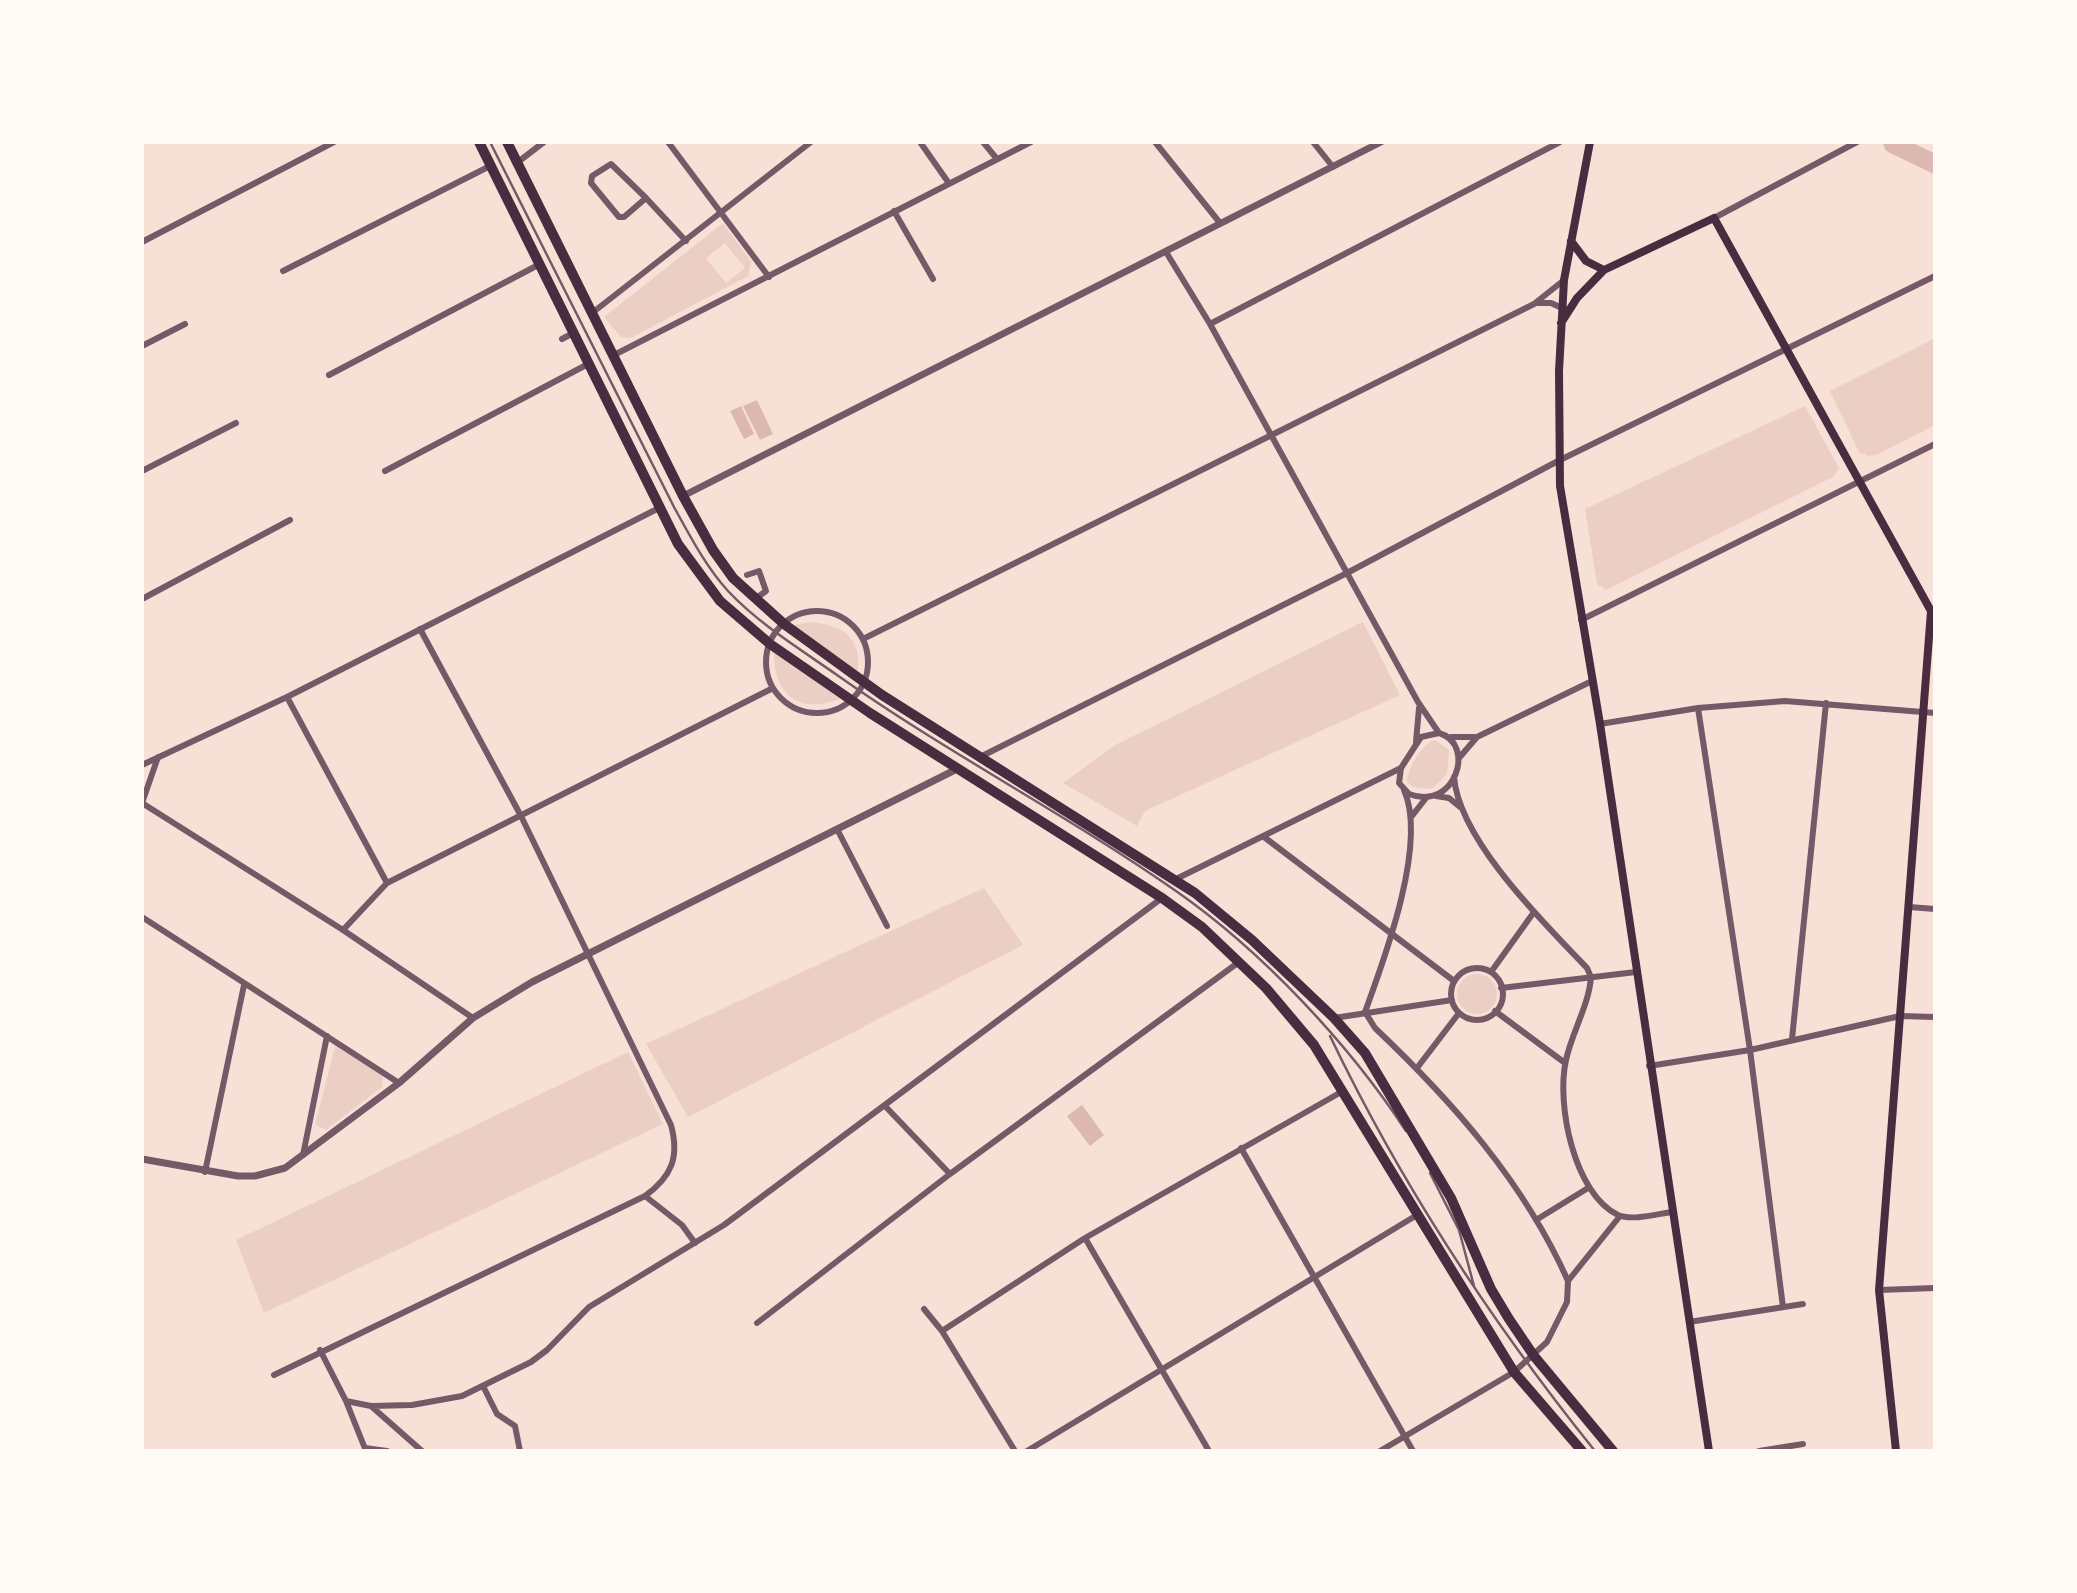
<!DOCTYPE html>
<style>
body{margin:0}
#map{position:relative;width:2077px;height:1593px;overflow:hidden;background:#f7e1d7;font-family:"Work Sans",sans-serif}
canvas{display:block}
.frame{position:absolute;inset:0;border:144px solid #fffaf5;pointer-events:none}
</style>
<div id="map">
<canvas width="2077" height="1593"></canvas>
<div class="frame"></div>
</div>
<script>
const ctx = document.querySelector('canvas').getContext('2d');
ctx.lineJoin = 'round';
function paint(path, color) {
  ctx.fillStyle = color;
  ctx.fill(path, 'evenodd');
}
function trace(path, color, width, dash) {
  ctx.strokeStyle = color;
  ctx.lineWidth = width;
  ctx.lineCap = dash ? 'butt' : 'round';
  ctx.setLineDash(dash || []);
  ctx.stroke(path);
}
paint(new Path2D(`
 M723 223 751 262 748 276 631 338 621 337 604 317ZM725 243 745 268 726 283 706 258Z
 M1935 338V425L1876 455 1868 456 1859 452 1830 391Z
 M1805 406 1839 468 1833 477 1606 590 1597 584 1585 509Z
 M810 622C846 626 861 637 858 674L794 625Z
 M1363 622 1400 695 1145 811 1137 826 1063 783 1115 745Z
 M774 650 840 699C797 715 773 694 774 650Z
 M1435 740 1449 750 1447 774 1432 789 1413 787 1407 781C1407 769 1423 742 1435 740Z
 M984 888 1023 945 688 1117 646 1044Z
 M1457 994a20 20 0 1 1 40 0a20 20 0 1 1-40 0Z
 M335 1046 383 1075 382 1087 326 1130 315 1125Z
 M628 1052 663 1124 264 1313 236 1240Z`), '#ebcfc5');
paint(new Path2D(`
 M757 400 773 434 760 440 743 406Z
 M741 406 754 434 744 439 730 411Z
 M1082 1105 1104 1135 1090 1146 1067 1116Z`), '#dcb8b0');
trace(new Path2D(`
 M1893 144 1935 164`), '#dcb8b0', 19);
trace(new Path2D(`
 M490 142 674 507C690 536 706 567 728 591 759 624 800 649 837 675 947 753 1066 814 1176 891 1262 951 1349 1044 1406 1131
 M1330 1036C1401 1184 1492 1323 1595 1451
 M1430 1173 1459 1230 1474 1286`), '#755966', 2.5);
trace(new Path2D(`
 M668 142 769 277
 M920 142 948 182
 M983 142 997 159
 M1155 142 1220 223
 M1313 142 1333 167
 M518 162 544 142
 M646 198 611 164 592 176 591 183 619 217H624L646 198 686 241
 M894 211 933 279
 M1714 218 1857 142
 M142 242 334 142
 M1166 252 1210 324 1418 702 1439 733
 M283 271 492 165
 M1536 303H1551L1562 308
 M592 313 811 142
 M1210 324 1560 142
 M562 339 575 332
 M142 346 185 324
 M614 355 1031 142
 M329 375 540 264
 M142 471 236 423
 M385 471 590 363
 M747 575 759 571 766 591 755 599
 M142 599 290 520
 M766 662a51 51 0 1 1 102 0a51 51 0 1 1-102 0Z
 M1581 620 1935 444
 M863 639 1534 304 1564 280
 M287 697 387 883
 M1698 708 1750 1050 1783 1307
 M1600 724 1698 708 1785 701 1935 713
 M1439 733C1477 744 1455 812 1409 794L1399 783 1401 768 1421 737Z
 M1451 737H1475
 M1416 742 1419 708
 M980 757 1347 573 1558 461 1935 276
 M1459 758 1477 737 1592 681
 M142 765 287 697 661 507
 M1454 777C1459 840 1544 923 1587 968L1591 977C1589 1005 1572 1032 1566 1060 1556 1104 1574 1194 1618 1215 1632 1221 1657 1214 1672 1212
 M1436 796 1449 798 1460 807
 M142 803 343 930 473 1018
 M142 803 158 757
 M1412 816 1426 798
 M837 829 887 926
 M1264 837 1454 981
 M1174 880 1401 768
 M1909 907 1935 909
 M142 917 399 1083
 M343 930 387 883 773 688
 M1451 994a26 26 0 1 1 52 0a26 26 0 1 1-52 0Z
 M1491 972 1534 912
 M1501 988 1636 972
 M1495 1011 1565 1063
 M1365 1012 1375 1028C1452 1101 1524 1182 1568 1281
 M1365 1012C1384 960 1428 843 1404 790
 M1334 1018 1452 1000
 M1792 1039 1826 703
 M1649 1066 1750 1050 1900 1016 1935 1017
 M1417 1068 1459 1013
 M885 1106 950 1174
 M1241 1148 1413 1451
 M303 1155 327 1036
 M205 1172 244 985
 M645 1196 682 1225 695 1243
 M1536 1220 1588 1188
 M1085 1238 1209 1451
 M1879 1290 1935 1288
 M924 1309 942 1331 1015 1451
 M1689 1322 1803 1304
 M757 1323 950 1174 1239 962
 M942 1331 1085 1238 1343 1091
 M320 1350 346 1401 371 1406 412 1405 462 1396 531 1362 547 1350 589 1307 724 1225 1162 898
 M274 1375 645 1196C671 1177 680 1158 671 1125L521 816 420 629
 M484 1388 497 1414 515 1426 520 1451
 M346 1401 366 1451
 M371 1406 422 1451
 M365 1448 387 1451
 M1027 1451 1417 1215
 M1380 1451 1514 1372 1547 1342 1567 1302 1568 1281 1620 1216
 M1759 1451 1803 1444`), '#755966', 6);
trace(new Path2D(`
 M683 496 1381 142
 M142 1159 238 1176H255L285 1168 399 1083 473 1018 532 982 957 769`), '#755966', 7);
trace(new Path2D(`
 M1590 142 1564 280 1559 371 1560 486 1600 724 1709 1451
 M1571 241 1586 261 1604 270
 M1561 323 1577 298 1604 270 1714 218 1931 611 1879 1290 1896 1451`), '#4a2c40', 8);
trace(new Path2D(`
 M479 142 678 544 720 601 770 644 870 713 1162 898 1202 927 1266 988 1314 1045 1514 1372 1582 1451
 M507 142 683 496 713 550 733 578 784 624 882 695 1195 893 1252 940 1334 1018 1365 1053 1451 1198 1491 1289 1509 1319 1534 1356 1613 1451`), '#4a2c40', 10);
</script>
